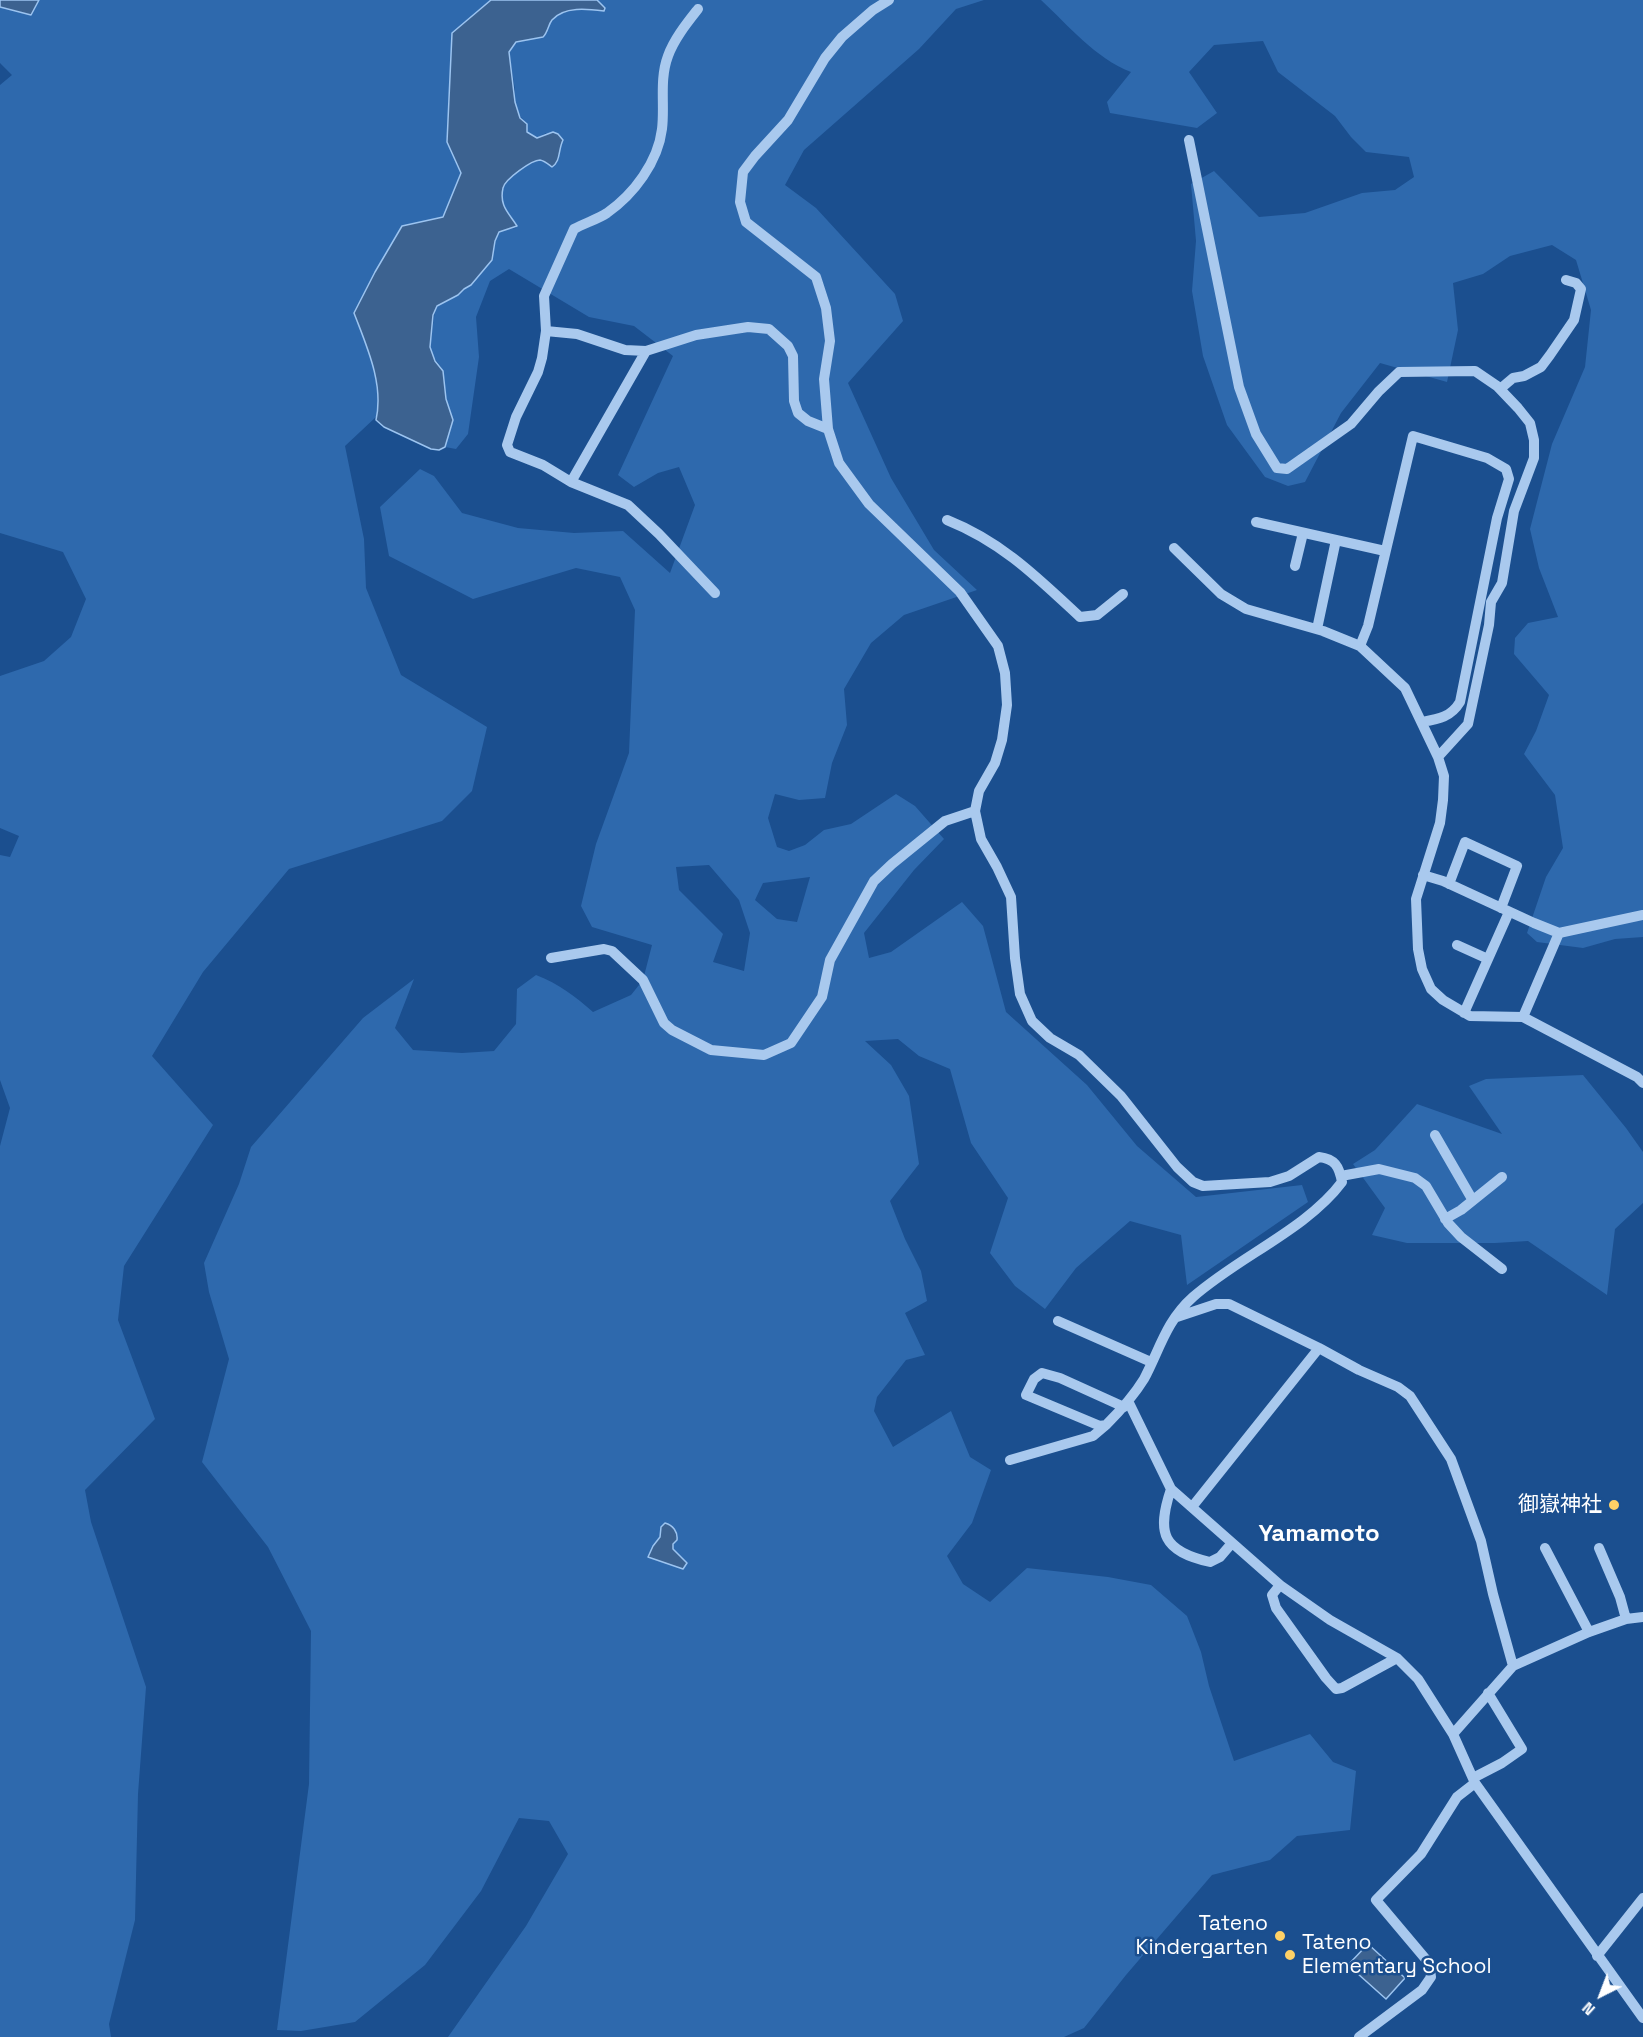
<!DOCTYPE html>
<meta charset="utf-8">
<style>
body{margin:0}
#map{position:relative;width:1643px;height:2037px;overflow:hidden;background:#1b4f8f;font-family:"Space Grotesk",sans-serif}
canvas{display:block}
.north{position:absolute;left:1571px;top:1965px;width:60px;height:60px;-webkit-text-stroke:4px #1b4f8f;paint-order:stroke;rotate:222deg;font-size:16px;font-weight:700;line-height:24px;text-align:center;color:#fff}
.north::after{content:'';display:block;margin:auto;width:21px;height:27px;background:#fff;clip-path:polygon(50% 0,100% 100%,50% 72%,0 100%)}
</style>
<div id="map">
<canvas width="1643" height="2037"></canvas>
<div class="north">N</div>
</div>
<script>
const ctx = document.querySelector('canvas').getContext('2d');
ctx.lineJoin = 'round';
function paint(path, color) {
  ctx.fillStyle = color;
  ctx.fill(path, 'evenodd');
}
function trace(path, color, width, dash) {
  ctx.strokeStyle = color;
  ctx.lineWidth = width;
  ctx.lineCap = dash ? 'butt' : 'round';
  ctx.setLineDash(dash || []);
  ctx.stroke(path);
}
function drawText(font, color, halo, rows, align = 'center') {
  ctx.font = font + ' "Space Grotesk","Noto Sans JP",sans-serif';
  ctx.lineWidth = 5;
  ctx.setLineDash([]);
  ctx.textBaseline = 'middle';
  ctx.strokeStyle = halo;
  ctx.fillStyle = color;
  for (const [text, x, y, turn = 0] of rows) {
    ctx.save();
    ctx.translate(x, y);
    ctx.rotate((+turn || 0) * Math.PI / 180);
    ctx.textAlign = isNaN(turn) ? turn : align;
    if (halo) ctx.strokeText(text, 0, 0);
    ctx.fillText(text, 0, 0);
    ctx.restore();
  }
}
paint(new Path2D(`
 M39 0H491L452 33 447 142 461 173 443 217 402 226 355 313 374 364 379 411 377 416 345 446 364 539 366 588 401 675 487 727 472 791 442 821 289 869 203 972 152 1056 213 1125 124 1266 118 1320 155 1419 85 1490 91 1522 146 1687 138 1794 135 1920 109 2024 111 2037H0V1146L10 1108 0 1080V855L10 857 19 836 0 828V676L44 661 71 637 86 599 63 552 0 533V85L12 75 0 63V7L31 15Z
 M597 0H984L956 9 919 49 804 150 785 185 816 208 895 294 903 321 848 383 891 478 934 550 977 590 904 615 871 643 844 689 847 725 832 763 825 798 799 800 775 794 768 818 777 847 789 851 805 845 824 830 851 824 896 794 915 806 944 839 914 870 864 933 869 958 891 952 962 902 983 926 1006 1012 1087 1085 1137 1146 1196 1197 1302 1185 1308 1202 1187 1285 1181 1235 1130 1221 1076 1268 1045 1309 1015 1286 990 1253 1008 1198 971 1143 950 1069 919 1056 898 1039 865 1041 891 1065 909 1096 919 1164 890 1201 905 1239 921 1271 927 1301 905 1313 925 1355 906 1360 877 1397 874 1411 893 1447 951 1411 970 1457 991 1470 972 1523 947 1556 963 1584 990 1602 1027 1568 1108 1577 1151 1585 1187 1616 1201 1652 1209 1686 1234 1761 1310 1734 1333 1762 1356 1771 1350 1830 1297 1836 1270 1860 1212 1875 1126 1975 1084 2028 1064 2037H448L526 1926 568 1854 549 1821 519 1818 481 1891 425 1965 355 2022 301 2031 277 2030 309 1784 311 1631 268 1547 202 1462 229 1359 209 1292 204 1263 239 1184 251 1147 363 1018 414 979 395 1028 413 1050 462 1053 494 1051 516 1024 517 989 536 975C559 984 575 996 593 1012L631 995 643 980 652 945 592 927 581 906 596 844 629 753 635 610 620 577 576 568 473 599 389 556 380 507 420 469 434 476 462 513 518 528 574 533 623 531 670 573 695 505 679 467 658 473 634 487 618 475 673 356 634 326 589 317 509 269 490 281 476 317 479 357 468 434 456 449 445 447 453 420 446 399 444 377 441 367 432 355 430 347 435 309 441 303 458 295 463 289 471 285 492 260 495 241 499 232 502 230 516 228V223C486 195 508 176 535 161H545L555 166 559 158V147L546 133 537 138 530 135 526 129 527 124 519 115 514 97 515 90 509 52 517 42 543 37C548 32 548 25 553 20 567 4 588 13 605 8ZM709 865 739 900 750 933 744 971 713 962 723 934 679 890 676 867ZM810 877 797 922 777 919 755 900 763 883Z
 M1041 0H1643V937L1615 939 1583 948 1537 942 1527 933 1546 877 1563 848 1555 795 1524 754 1536 731 1549 695 1514 654 1515 638 1528 623 1558 617 1539 568 1530 529 1552 444 1585 367 1591 310 1576 260 1552 245 1510 256 1483 274 1453 283 1458 330 1447 382 1380 363 1341 413 1305 482 1288 486 1265 477 1227 425 1203 356 1192 291 1196 241 1191 184 1214 171 1259 217 1305 213 1362 193 1395 190 1414 177 1409 157 1366 152 1351 137 1335 116 1278 72 1263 41 1214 45 1189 72 1217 113 1197 128 1110 113 1107 102 1131 72C1095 58 1069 26 1041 0Z
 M1583 1075 1626 1128 1643 1152V1203L1615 1229 1607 1295 1528 1241 1495 1243H1407L1372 1235 1385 1208 1353 1164 1375 1150 1417 1104 1502 1134 1469 1086 1486 1079Z`), '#2e69ad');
const water = new Path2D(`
 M0 0H39L31 15 0 7Z
 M491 0H597L605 8 604 11C588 9 564 6 552 20 548 25 548 32 543 37L516 42 509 52 515 102 520 118 527 124V132L537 138 553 132 558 134 563 140C558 150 561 161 552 167 548 164 545 161 540 160 532 160 505 179 503 188 499 206 509 213 517 226L499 232 495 241 492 260 471 285 464 289 458 295 437 306 433 315 430 347 435 361 443 371 446 399 453 420 445 447 439 450 431 449 384 427 376 420C384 384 367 347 354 313L375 272 402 226 443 217 461 173 447 142 452 33Z
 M665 1523C673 1525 678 1532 677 1540L673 1544V1549L687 1563 683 1569 648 1557 653 1546 660 1537 661 1527Z
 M1368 1944 1405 1978 1386 1999 1348 1965Z`);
paint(water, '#3c6290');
trace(water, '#9cc4f0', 1.5);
trace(new Path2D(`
 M889 0 873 10 842 37 825 58 788 120 755 156 743 172 740 202 746 222 816 277 826 308 830 341 824 379 828 429 839 463 869 504 960 592 998 646 1005 673 1007 705 1002 740 995 763 979 791 975 811 981 839 997 867 1011 897 1015 958 1020 994 1032 1021 1050 1038 1079 1055 1121 1096 1177 1167 1193 1182 1203 1186 1270 1182 1289 1176 1319 1157C1335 1159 1339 1166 1342 1182 1307 1229 1238 1257 1193 1297 1166 1321 1160 1349 1144 1379 1133 1397 1121 1410 1106 1425L1100 1426 1026 1395 1034 1379 1042 1373 1060 1378 1124 1407
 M698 9C687 23 674 39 668 56 659 80 665 105 662 129 658 162 634 194 607 213 598 219 585 223 574 229L544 296 546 331 542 358 538 372 516 417 507 445 510 452 543 465 571 482 628 505 659 534 715 593
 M1189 140 1239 387 1256 434 1277 468 1287 469 1351 424 1379 391 1399 372 1475 371 1497 386 1518 408 1530 423 1534 440V458L1514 511 1502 583 1491 602 1489 625 1468 724 1438 757
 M546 331 577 334 625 350 646 351 696 335 748 327 769 329 788 346 793 356 794 401 798 413 808 421 828 429
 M1500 389 1513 378 1524 376 1541 367 1550 355 1574 320 1581 289 1576 283 1566 280
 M571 482 646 351
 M947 520C1002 542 1037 577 1080 617L1097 615 1123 594
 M1256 522 1385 551
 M1174 548 1221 594 1246 609 1323 631 1360 646 1405 688 1438 757 1444 776 1443 800 1440 823 1416 899 1418 949 1422 969 1431 989 1443 1000 1470 1016 1523 1017 1637 1077 1643 1083
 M1295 566 1303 533
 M1317 629 1336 540
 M1360 646 1368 626 1413 436 1487 458 1506 469 1509 479 1497 518 1460 702C1451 717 1439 719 1422 722
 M1423 875 1443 881 1534 923 1559 933 1643 915
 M1449 884 1465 842 1517 866 1501 908
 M1457 945 1488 959
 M551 958 604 949 612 951 643 980 664 1023 672 1030 711 1050 764 1055 791 1043 822 997 830 960 874 881 892 864 945 821 975 811
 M1464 1013 1509 912
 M1523 1017 1559 933
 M1435 1135 1472 1199
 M1341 1176 1379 1169 1415 1178 1426 1186 1448 1223 1461 1237 1502 1269
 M1445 1219 1461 1210 1502 1177
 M1177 1317 1216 1304H1229L1319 1348 1359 1370 1398 1387 1410 1396 1451 1459 1481 1541 1493 1594 1513 1666
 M1058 1321 1151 1362
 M1129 1403 1171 1489 1280 1585 1330 1620 1397 1658 1418 1679 1453 1734 1475 1783 1643 2018
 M1010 1460 1093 1436 1106 1425
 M1171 1489C1156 1534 1163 1551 1210 1562L1220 1557 1232 1543
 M1192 1507 1319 1348
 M1545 1548 1589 1632
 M1599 1548 1620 1597 1626 1619
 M1280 1585 1272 1595 1276 1608 1326 1678 1336 1689 1342 1688 1397 1658
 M1453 1734 1513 1666 1589 1632 1626 1619 1643 1617
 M1473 1778 1502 1763 1522 1749 1488 1693
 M1597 1956 1643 1898
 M1359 2037 1422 1990 1431 1977 1429 1963 1376 1900 1421 1854 1457 1797 1475 1783`), '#a9c9ee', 10);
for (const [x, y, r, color] of [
 [1614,1505,6,"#ffd166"],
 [1280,1936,6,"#ffd166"],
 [1290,1955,6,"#ffd166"]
]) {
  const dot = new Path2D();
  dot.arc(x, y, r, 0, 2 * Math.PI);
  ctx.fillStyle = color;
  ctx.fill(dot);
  trace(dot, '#1b4f8f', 2);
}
drawText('21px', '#fff', '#1b4f8f', [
 ["御嶽神社",1602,1505],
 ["Tateno",1268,1924],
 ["Kindergarten",1268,1948],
 ["Tateno",1302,1943,"left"],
 ["Elementary School",1302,1967,"left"]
], 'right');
drawText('bold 24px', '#fff', '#1b4f8f', [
 ["Yamamoto",1319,1534]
]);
</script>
